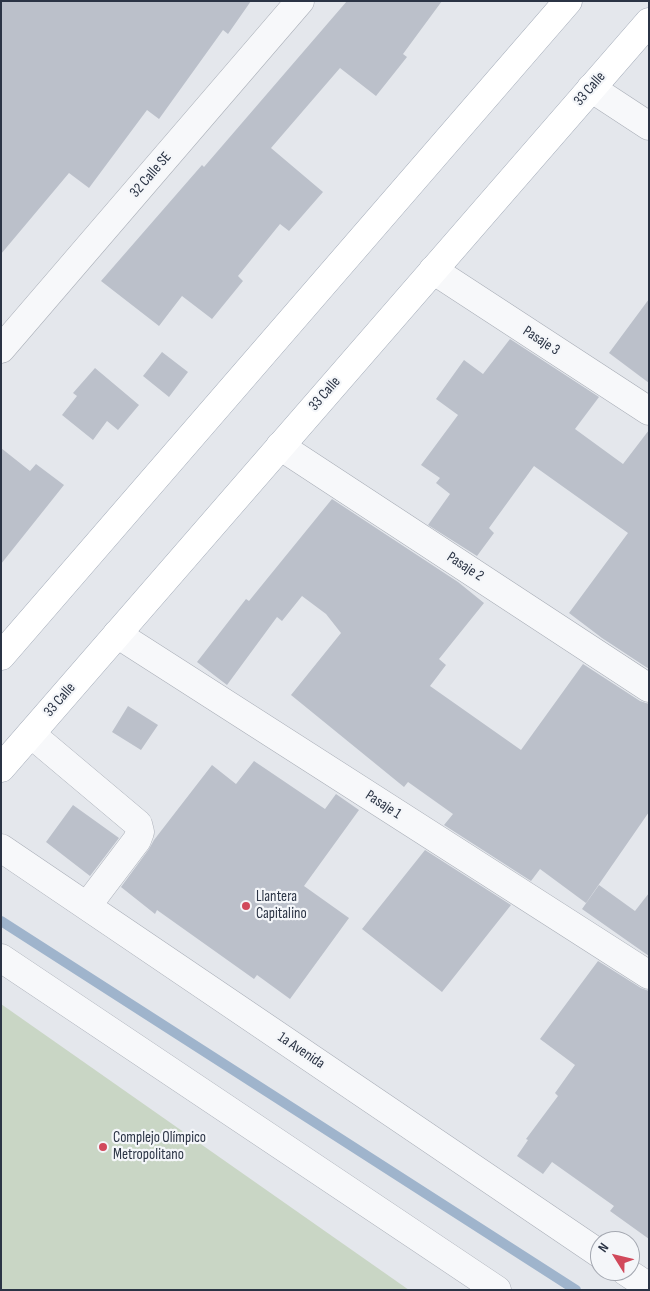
<!DOCTYPE html>
<meta charset="utf-8">
<style>
body{margin:0}
#map{position:relative;width:650px;height:1291px;overflow:hidden;background:#e4e7ec;font-family:"Sofia Sans Condensed",sans-serif}
canvas{display:block}
.frame{position:absolute;inset:0;border:2px solid #2b3445;pointer-events:none}
.north{position:absolute;left:590px;top:1231px;width:50px;height:50px;box-sizing:border-box;background:#f4f6f9;border:1px solid #a4a8b1;border-radius:50%;rotate:306deg;font-size:14px;font-weight:700;line-height:20px;text-align:center;color:#2b3445}
.north::after{content:'';display:block;margin:auto;width:18px;height:22px;background:#d1495b;clip-path:polygon(50% 0,100% 100%,50% 72%,0 100%)}
</style>
<div id="map">
<canvas width="650" height="1291"></canvas>
<div class="frame"></div>
<div class="north">N</div>
</div>
<script>
const ctx = document.querySelector('canvas').getContext('2d');
ctx.lineJoin = 'round';
function paint(path, color) {
  ctx.fillStyle = color;
  ctx.fill(path, 'evenodd');
}
function trace(path, color, width, dash) {
  ctx.strokeStyle = color;
  ctx.lineWidth = width;
  ctx.lineCap = dash ? 'butt' : 'round';
  ctx.setLineDash(dash || []);
  ctx.stroke(path);
}
function drawText(font, color, halo, rows, align = 'center') {
  ctx.font = font + ' "Sofia Sans Condensed",sans-serif';
  ctx.lineWidth = 4.5;
  ctx.setLineDash([]);
  ctx.textBaseline = 'middle';
  ctx.strokeStyle = halo;
  ctx.fillStyle = color;
  for (const [text, x, y, turn = 0] of rows) {
    ctx.save();
    ctx.translate(x, y);
    ctx.rotate((+turn || 0) * Math.PI / 180);
    ctx.textAlign = isNaN(turn) ? turn : align;
    if (halo) ctx.strokeText(text, 0, 0);
    ctx.fillText(text, 0, 0);
    ctx.restore();
  }
}
paint(new Path2D(`
 M1 1004 409 1290H1Z`), '#c9d6c5');
trace(new Path2D(`
 M1 921 576 1290`), '#9fb4cc', 10);
paint(new Path2D(`
 M1 1H251L228 34 223 30 159 119 147 110 89 188 69 173 1 254Z
 M347 1H442L403 54 407 57 376 96 340 68 271 148 323 192 289 231 280 224 238 276 243 281 212 319 182 296 159 326 101 281 202 165 204 167Z
 M649 299V383L609 353Z
 M510 339 599 397 575 429 623 464 649 430V669L602 638 569 613 628 533 534 466 489 528 494 533 477 556 428 525 450 494 436 483 440 478 421 465 458 415 436 399 464 360 483 374Z
 M162 352 188 372 169 397 143 376Z
 M95 368 139 405 118 430 107 421 93 440 62 415 77 396 73 393Z
 M1 448 30 471 36 464 64 485 1 564Z
 M332 499 458 582 484 603 439 659 446 665 430 686 521 750 583 664 640 701 649 704V812L586 903 540 869 531 881 444 825 453 814 408 782 404 787 291 695 341 633 326 614 302 596 282 621 277 617 227 685 197 662 246 599 249 601Z
 M128 706 158 725 141 750 112 732Z
 M254 761 325 809 336 794 359 810 304 886 349 918 290 999 257 975 254 979 157 910 155 914 121 887 149 849 154 840 212 765 236 784Z
 M73 805 119 838 90 876 46 842Z
 M425 850 511 905 442 992 362 929Z
 M599 885 635 911 649 893V956L582 909Z
 M598 961 641 988 649 991V1239L610 1211 614 1206 552 1162 543 1174 517 1156 528 1140 526 1139 558 1096 555 1093 575 1065 540 1039Z`), '#bbc0ca');
const minor = new Path2D(`
 M591 88 649 126
 M433 270 649 411
 M1 349 300 1
 M280 446 649 688
 M117 634 649 975
 M31 734 138 824 140 832 137 840 87 906
 M1 848 600 1254
 M1 958 497 1290
 M625 1271 649 1287`);
const major = new Path2D(`
 M1 656 568 1
 M1 768 649 22`);
trace(minor, '#a9aeb7', 29);
trace(major, '#a3abb8', 29);
trace(minor, '#f7f8fa', 28);
trace(major, '#fff', 28);
for (const [x, y, r, color] of [
 [246,906,5,"#d1495b"],
 [103,1147,5,"#d1495b"]
]) {
  const dot = new Path2D();
  dot.arc(x, y, r, 0, 2 * Math.PI);
  ctx.fillStyle = color;
  ctx.fill(dot);
  trace(dot, '#f4f6f9', 2);
}
drawText('15px', '#2b3445', '#f4f6f9', [
 ["33 Calle",590,89,-49],
 ["32 Calle SE",151,175,-49],
 ["Pasaje 3",541,341,33],
 ["33 Calle",325,394,-49],
 ["Pasaje 2",465,567,33],
 ["33 Calle",60,700,-49],
 ["Pasaje 1",383,805,33],
 ["1a Avenida",301,1051,34]
]);
drawText('15px', '#2b3445', '#f4f6f9', [
 ["Llantera",256,897],
 ["Capitalino",256,914],
 ["Complejo Olímpico",113,1138],
 ["Metropolitano",113,1155]
], 'left');
</script>
